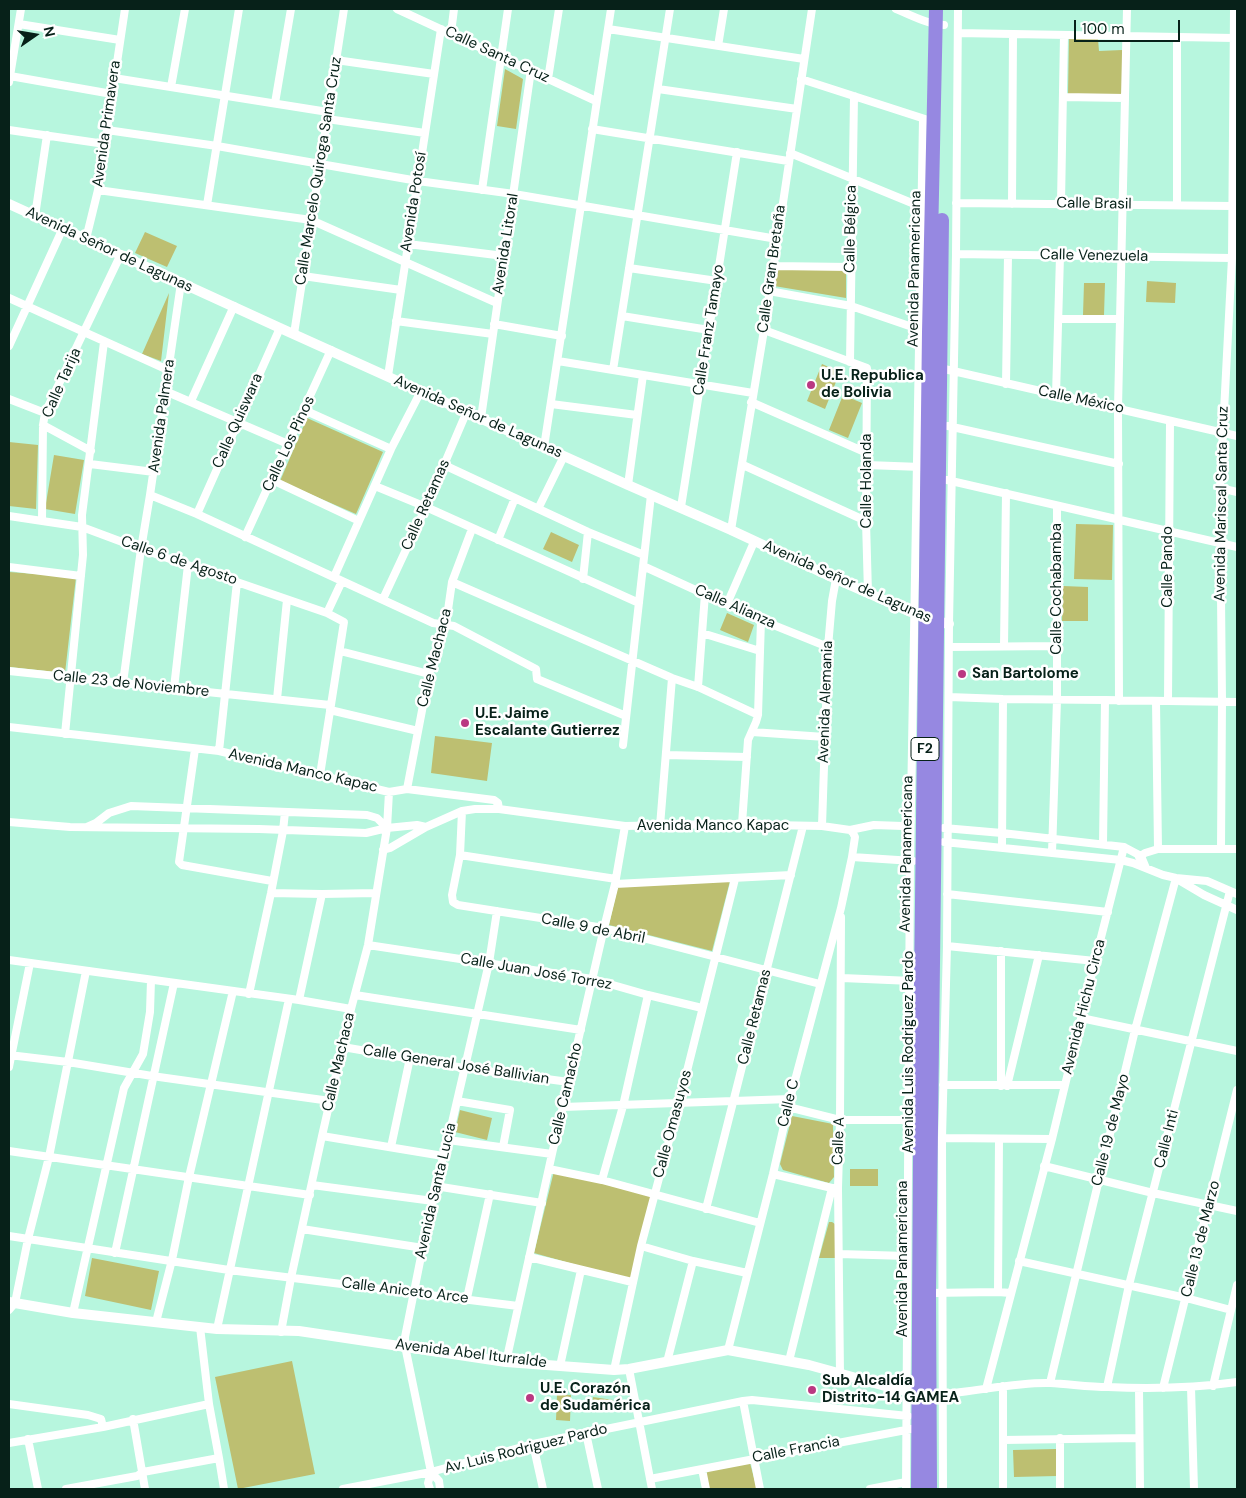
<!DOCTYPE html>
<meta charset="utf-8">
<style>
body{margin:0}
#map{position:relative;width:1246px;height:1498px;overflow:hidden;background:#b7f6de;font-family:"DM Sans",sans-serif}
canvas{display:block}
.frame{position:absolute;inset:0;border:10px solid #072119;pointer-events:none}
.north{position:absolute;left:10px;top:10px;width:50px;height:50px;-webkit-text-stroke:4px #fff;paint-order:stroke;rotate:77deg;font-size:14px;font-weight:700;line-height:20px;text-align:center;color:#072119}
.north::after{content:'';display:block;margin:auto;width:18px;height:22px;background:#072119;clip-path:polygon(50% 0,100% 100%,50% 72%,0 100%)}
.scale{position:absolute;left:1074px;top:20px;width:106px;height:22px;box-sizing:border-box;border:2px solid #072119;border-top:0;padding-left:6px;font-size:15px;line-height:18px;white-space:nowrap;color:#072119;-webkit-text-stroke:4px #fff;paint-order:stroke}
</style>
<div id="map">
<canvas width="1246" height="1498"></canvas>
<div class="frame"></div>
<div class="north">N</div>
<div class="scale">100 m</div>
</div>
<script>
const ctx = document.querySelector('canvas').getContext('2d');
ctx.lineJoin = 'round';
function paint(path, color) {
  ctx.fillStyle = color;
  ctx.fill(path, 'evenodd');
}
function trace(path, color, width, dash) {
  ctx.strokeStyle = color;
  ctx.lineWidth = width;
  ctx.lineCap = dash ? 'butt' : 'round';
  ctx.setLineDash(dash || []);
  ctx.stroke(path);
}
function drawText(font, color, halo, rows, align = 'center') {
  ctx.font = font + ' "DM Sans",sans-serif';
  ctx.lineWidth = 5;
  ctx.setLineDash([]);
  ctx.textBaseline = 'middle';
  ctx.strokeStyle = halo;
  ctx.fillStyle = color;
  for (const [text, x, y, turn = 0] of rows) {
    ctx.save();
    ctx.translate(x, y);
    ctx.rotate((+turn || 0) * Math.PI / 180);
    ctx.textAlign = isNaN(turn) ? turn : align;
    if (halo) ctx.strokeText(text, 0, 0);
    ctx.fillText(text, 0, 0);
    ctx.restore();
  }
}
paint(new Path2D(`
 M1069 37 1098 39 1099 51 1122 50V95L1068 94Z
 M505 69 523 79 516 129 497 126Z
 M145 232 177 246 167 267 135 253Z
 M777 268 846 269V298L774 286Z
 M1147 281 1176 283 1175 303 1146 302Z
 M1084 283H1105L1104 315H1083Z
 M169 293 161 361 142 354Z
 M822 364 840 372 825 409 807 401Z
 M843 395 862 403 848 438 829 430Z
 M307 418 383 452 356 514 280 481Z
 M9 442 38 445 36 509 9 506Z
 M54 455 84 460 75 514 45 509Z
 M1076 524 1113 525 1112 580 1074 579Z
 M551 532 579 545 572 562 543 549Z
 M9 572 76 577 65 673 9 667Z
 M1063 586 1088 587V621H1062Z
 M727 613 754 625 748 642 720 630Z
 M435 736 492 743 487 781 431 773Z
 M730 881 712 951 609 925 618 886Z
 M460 1110 492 1118 487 1140 455 1132Z
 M792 1116 833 1124 834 1177 829 1183 783 1170 780 1164Z
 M850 1169H878V1186H850Z
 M554 1171 651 1196 630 1280 534 1253Z
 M829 1222H832L835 1224V1258H819Z
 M92 1258 159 1271 151 1310 85 1296Z
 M292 1361 315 1474 238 1489 215 1377Z
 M557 1394 571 1395 570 1421 556 1420Z
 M593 1397 613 1400 612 1412 592 1410Z
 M1056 1449 1057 1476 1014 1477 1013 1450Z
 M750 1463 757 1489H709L706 1474 708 1471Z`), '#bdbf71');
trace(new Path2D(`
 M397 9 596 101
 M896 9C911 15 927 24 944 25
 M19 24 120 40
 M608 29 804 59
 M451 33 454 9
 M958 33 1234 38
 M718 46 724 9
 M336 60 434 74
 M10 76 112 94
 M114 78 328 112
 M548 79 559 9
 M801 79 928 120
 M9 82 21 9
 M171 87 185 9
 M658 89 797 109
 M1063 97 1125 98
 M275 103 291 9
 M327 119 425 133
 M592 129 788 161
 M9 130 105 144
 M107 130 217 146 418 181 514 194 777 239
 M790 153 924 208
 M98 190 311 220 497 303
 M482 190 508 9
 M956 203 1232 206
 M1061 203 1064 35
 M1012 204 1013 34
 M207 205 239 9
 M1177 205V37
 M35 216 47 135
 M86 239 98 190 125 9
 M408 244 504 256
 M956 254 1232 258
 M773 266 850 267
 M629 268 717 281
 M303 276 401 290
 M769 291 851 306 924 331
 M9 298 168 370
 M622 316 709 330
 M1059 319H1120
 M396 321 493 334
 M494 324 562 336
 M764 330 867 368 866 521 868 593
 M294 334 344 9
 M9 346 63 228
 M558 361 753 393
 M850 362 854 96
 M940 368 1237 436
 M613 370 670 9
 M388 376 441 29
 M1006 384 1008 255
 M165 391 288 444
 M1056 395 1060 256
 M9 399 45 413
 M191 401 234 306
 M751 402 867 453
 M551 404 637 415
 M304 410 391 449
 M481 418 531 70
 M43 425 91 451
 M948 426 1119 464
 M544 447 611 9
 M90 464 154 472
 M444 465 588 532 644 555
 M743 465 866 521
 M867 465 921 467
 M272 480 359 521
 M947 480 1237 547
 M628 485 643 375
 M375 486 426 507 639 603
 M1220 488 1237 492
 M150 495 197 514 433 623 454 626 536 669 537 679 626 716
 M681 507 737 152
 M538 509 564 456
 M197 514 280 328
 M9 516 82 527 141 549 327 613 344 622 320 775
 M42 521 43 425 45 413 121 254
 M731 530 764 330 812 9
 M245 537 331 350
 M498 540 515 498
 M643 566 761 620 828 647
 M9 567 81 576
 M334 577 391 449 421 391
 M583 579 588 532
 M452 582 672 678 698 687 758 715
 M383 599 426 507 467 411
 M727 604 754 542
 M327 613 342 581
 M702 633 760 651
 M1004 646 1006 493
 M949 647 1057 646
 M340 651 429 674
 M9 671 330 705
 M123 683 141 549 150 495 181 283
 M698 687 705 594
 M174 688 188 565
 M949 697 1003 699 1105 700
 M277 699 287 600
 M1119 701 1118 408 1127 9
 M1156 701 1158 849
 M1168 701 1237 702
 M330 710 418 731
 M9 727 219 751 389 792 407 789 494 800 498 803 499 809
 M752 732 825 737
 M65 734 83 555 82 515 104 342
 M623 745 651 495
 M195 749 179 862 182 865 272 881
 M219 751 237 582
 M666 755 747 757
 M407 789 429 674 446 624 452 582 472 529
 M462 811 460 855 452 895 453 902 458 905 604 928 820 984
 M9 822 70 827 259 829 366 833 387 828 377 818 367 815 131 806 109 813 96 823 87 827
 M742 824 748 740 756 722 758 715 761 620
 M660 826 672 678
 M822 826 828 647 832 601 836 579
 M387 828 417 825 426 827 462 811 475 809H499L625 826 720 824 822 826 850 830 853 833 855 837 852 857 913 861
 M944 828 1002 833 1124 847 1141 856 1146 868
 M850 830 874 825 903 826 909 824 911 819
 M944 842 1121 860 1133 863 1163 875 1176 878 1207 881 1237 894
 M1103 844 1105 700 1168 701 1170 421
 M1002 847 1003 699
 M1221 849 1222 701 1220 488 1232 258 1234 9
 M383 850 390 848 426 827
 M1052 853 1057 700V506
 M460 855 616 879
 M1139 857 1145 853 1158 849H1237
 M1177 879 1204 895 1237 910
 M615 884 791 875
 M271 893 322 894 376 893
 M947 894 1108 912
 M368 945 592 979 648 995 702 1008
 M947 946 1095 961
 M1001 951V1086
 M9 960 299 1000 351 1009
 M842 978 912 981
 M249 994 271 893 283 831 285 812
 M355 995 581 1030
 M299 1000 322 894
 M1081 1018 1237 1051
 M343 1047 464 1068 569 1082
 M9 1055 68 1062 152 1076 330 1101
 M9 1067 30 963
 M943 1085H1065
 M1007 1086 1039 955
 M457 1101 510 1110 503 1147
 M563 1107 790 1099
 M788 1107 840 1120H908
 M322 1136 443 1156
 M942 1138 1052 1139
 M448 1140 552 1154
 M391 1147 410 1058
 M9 1151 310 1195
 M1044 1166 1153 1193 1237 1211
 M549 1169 602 1180 760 1223
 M773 1174 832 1188
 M602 1180 623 1106 648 995
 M312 1185 433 1201
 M435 1186 542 1203
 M706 1209 803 826
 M302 1229 423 1248
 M9 1236 229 1270 518 1306
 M641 1246 693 1261 747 1273
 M115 1253 174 983
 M839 1254 907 1256
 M529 1257 632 1282
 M1019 1261 1186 1298 1231 1310
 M998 1292 999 1139
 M929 1293 998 1292 1011 1293
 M467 1298 490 1194
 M9 1310 15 1303 28 1239 49 1157 86 971
 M73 1313 124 1088 143 1054 150 1012 151 980
 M156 1322 172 1260 189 1177 233 991
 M200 1327 209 1404 219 1458 224 1489
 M217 1329 289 999
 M281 1332 291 1278 322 1136 351 1009 368 945 387 828 389 792
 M728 1350 773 1174 790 1099 841 908 852 857
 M789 1361 832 1188H838
 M506 1362 552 1154 604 928 615 884 625 826
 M667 1362 693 1261
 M560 1366 581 1270
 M629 1369 652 1489
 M614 1370 641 1246 679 1103 735 879
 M840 1375 838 1188 840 1120 841 917
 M1050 1383 1135 1030 1176 878
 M1213 1386 1237 1285
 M1107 1387 1129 1285 1230 891
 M1191 1387 1194 1489
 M1139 1388 1140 1489
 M1163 1388 1237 1090
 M986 1389 1052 1139 1095 961 1124 847
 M940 1394C977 1392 1013 1382 1050 1383 1070 1384 1089 1387 1108 1387 1151 1389 1194 1388 1237 1382
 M743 1401 760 1489
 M9 1404 88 1415 101 1419 103 1427
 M133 1419 145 1489
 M586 1433 598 1489
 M28 1439 38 1489
 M1003 1440 1138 1438
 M9 1443 103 1427 209 1404
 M533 1444 543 1489
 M702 1469 706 1489
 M431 1472 439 1481 440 1489
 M650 1479 911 1429
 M66 1489 137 1476 143 1472 219 1458
 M343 1489 431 1472 533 1444 743 1401 752 1400 908 1416
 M430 1489 428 1483 431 1472 405 1346V1337L435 1186 448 1140 489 963 497 911
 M870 1489 906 1482
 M906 1489 910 861 923 119
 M943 1489 942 1138 947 946 949 624 956 254 958 9
 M1003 1489V1386
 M1060 1489V1438`), '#fff', 8);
trace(new Path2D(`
 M9 204 280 328 628 485 731 530 836 579 927 619 949 624
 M9 1302 73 1313 217 1329 299 1331 506 1362 614 1370 629 1369 728 1350 809 1365 896 1389 924 1394`), '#fff', 10);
trace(new Path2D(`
 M918 1489 921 981 929 332 936 9
 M930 1489 929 1293 942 220`), '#9688e1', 14);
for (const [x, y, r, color] of [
 [811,385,5,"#ba3882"],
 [962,674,5,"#ba3882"],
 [465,723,5,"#ba3882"],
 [812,1390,5,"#ba3882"],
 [530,1398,5,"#ba3882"]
]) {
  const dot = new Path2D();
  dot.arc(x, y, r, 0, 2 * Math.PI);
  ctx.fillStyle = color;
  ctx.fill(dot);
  trace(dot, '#fff', 2);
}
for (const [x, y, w] of [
 [925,749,28]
]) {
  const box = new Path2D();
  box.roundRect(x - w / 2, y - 11.5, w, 23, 4);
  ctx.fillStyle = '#fff';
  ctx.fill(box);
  trace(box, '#072119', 1);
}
drawText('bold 14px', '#072119', null, [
 ["F2",925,749]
]);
drawText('15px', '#072119', '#fff', [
 ["Calle Santa Cruz",497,55,25],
 ["Avenida Primavera",107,124,-82],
 ["Calle Marcelo Quiroga Santa Cruz",319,171,-81],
 ["Avenida Potosí",414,202,-81],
 ["Calle Brasil",1094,204,1],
 ["Calle Bélgica",851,229,-89],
 ["Avenida Litoral",506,244,-81],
 ["Avenida Señor de Lagunas",109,250,25],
 ["Calle Venezuela",1094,256,1],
 ["Calle Gran Bretaña",772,269,-82],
 ["Avenida Panamericana",915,269,-89],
 ["Calle Franz Tamayo",709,330,-81],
 ["Calle Tarija",62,383,-66],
 ["Calle México",1081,400,12],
 ["Avenida Palmera",162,416,-82],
 ["Avenida Señor de Lagunas",478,417,24],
 ["Calle Quiswara",238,421,-66],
 ["Calle Los Pinos",289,444,-65],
 ["Calle Holanda",867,481,-90],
 ["Avenida Mariscal Santa Cruz",1222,504,-89],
 ["Calle Retamas",426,505,-66],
 ["Calle 6 de Agosto",179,561,19],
 ["Calle Pando",1168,567,-90],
 ["Avenida Señor de Lagunas",847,582,24],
 ["Calle Cochabamba",1057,589,-90],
 ["Calle Alianza",735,607,24],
 ["Calle Machaca",435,658,-76],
 ["Calle 23 de Noviembre",131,684,6],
 ["Avenida Alemania",826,702,-88],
 ["Avenida Manco Kapac",303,771,13],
 ["Avenida Manco Kapac",713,826],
 ["Avenida Panamericana",907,854,-89],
 ["Calle 9 de Abril",593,929,11],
 ["Calle Juan José Torrez",536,972,10],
 ["Avenida Hichu Circa",1084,1007,-76],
 ["Calle Retamas",755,1017,-76],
 ["Avenida Luis Rodriguez Pardo",909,1052,-90],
 ["Calle Machaca",339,1062,-77],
 ["Calle General José Ballivian",456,1065,9],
 ["Calle Camacho",566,1094,-77],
 ["Calle C",789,1103,-76],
 ["Calle Omasuyos",673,1124,-75],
 ["Calle 19 de Mayo",1111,1130,-76],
 ["Calle Inti",1167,1139,-76],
 ["Calle A",839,1141,-88],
 ["Avenida Santa Lucia",436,1191,-77],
 ["Calle 13 de Marzo",1201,1239,-76],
 ["Avenida Panamericana",903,1259,-90],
 ["Calle Aniceto Arce",405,1291,7],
 ["Avenida Abel Iturralde",471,1354,7],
 ["Av. Luis Rodriguez Pardo",526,1449,-14],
 ["Calle Francia",796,1450,-11]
]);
drawText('bold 15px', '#072119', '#fff', [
 ["U.E. Republica",821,376],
 ["de Bolivia",821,393],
 ["San Bartolome",972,674],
 ["U.E. Jaime",475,714],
 ["Escalante Gutierrez",475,731],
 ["Sub Alcaldía",822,1381],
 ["Distrito-14 GAMEA",822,1398],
 ["U.E. Corazón",540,1389],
 ["de Sudamérica",540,1406]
], 'left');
</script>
